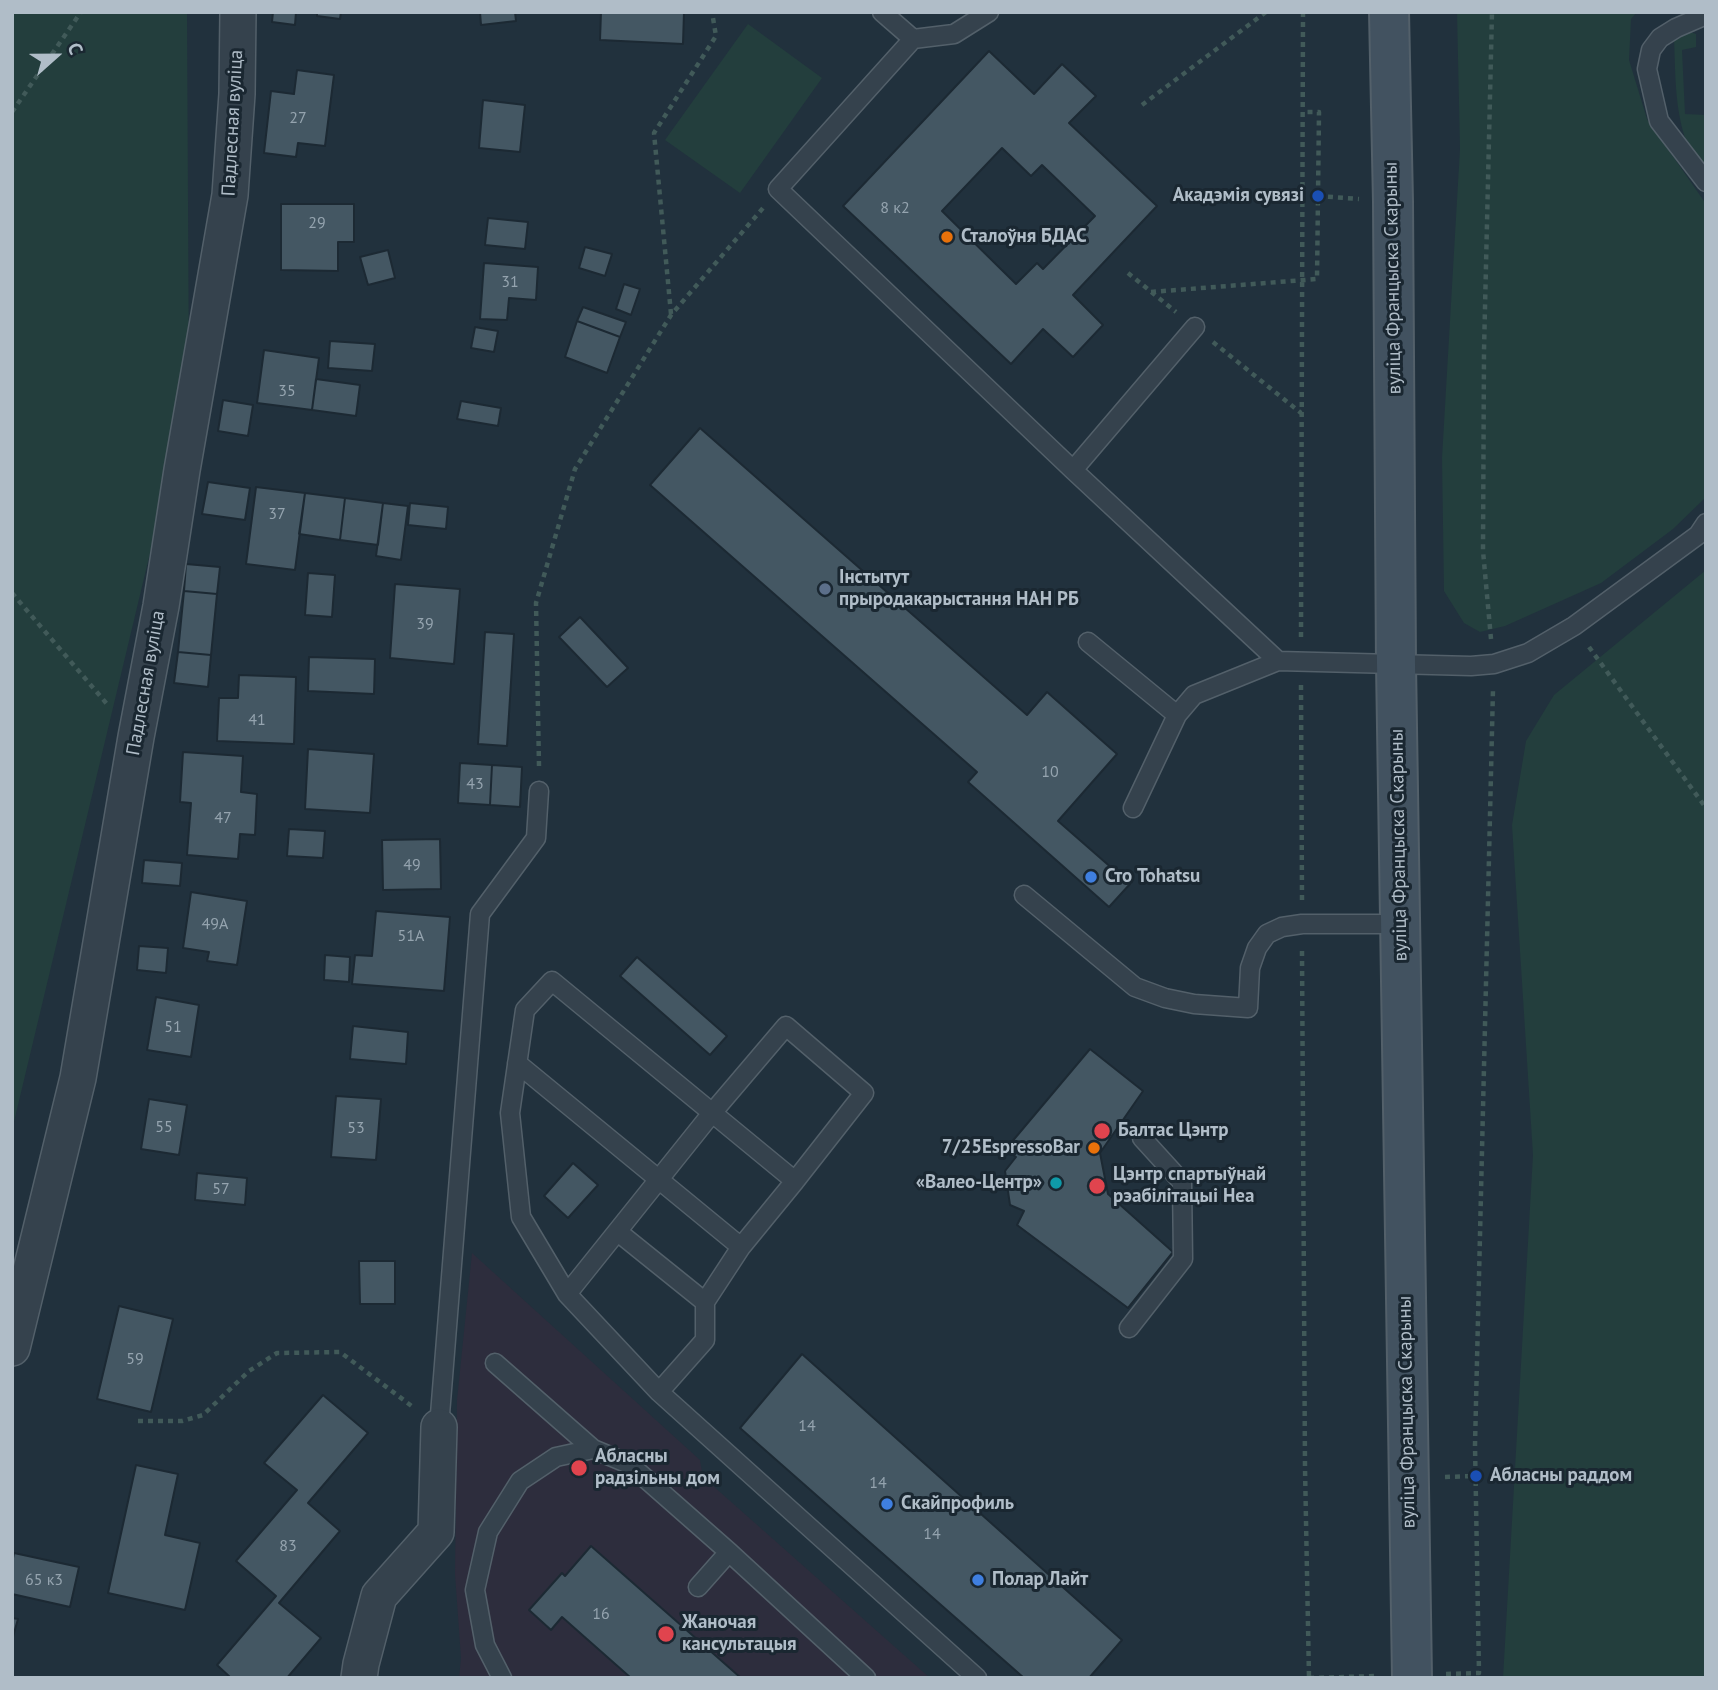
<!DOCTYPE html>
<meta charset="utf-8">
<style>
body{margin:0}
#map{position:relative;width:1718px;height:1690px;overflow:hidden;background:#21313d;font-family:"PT Sans",sans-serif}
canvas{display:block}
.frame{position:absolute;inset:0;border:14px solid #b0bdc8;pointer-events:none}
.north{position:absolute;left:21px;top:21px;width:70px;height:70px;-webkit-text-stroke:5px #1a2731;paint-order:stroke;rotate:69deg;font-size:19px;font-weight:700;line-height:28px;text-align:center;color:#b0bdc8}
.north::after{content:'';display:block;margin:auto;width:24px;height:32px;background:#b0bdc8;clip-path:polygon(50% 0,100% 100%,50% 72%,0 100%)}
</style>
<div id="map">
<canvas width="1718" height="1690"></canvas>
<div class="frame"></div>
<div class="north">С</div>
</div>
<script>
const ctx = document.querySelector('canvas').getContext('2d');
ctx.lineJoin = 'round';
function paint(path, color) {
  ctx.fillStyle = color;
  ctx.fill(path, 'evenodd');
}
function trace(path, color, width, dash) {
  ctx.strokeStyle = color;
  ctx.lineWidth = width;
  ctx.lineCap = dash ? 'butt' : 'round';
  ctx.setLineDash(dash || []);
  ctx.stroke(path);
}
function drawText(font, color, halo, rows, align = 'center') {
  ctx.font = font + ' "PT Sans",sans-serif';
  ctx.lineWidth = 6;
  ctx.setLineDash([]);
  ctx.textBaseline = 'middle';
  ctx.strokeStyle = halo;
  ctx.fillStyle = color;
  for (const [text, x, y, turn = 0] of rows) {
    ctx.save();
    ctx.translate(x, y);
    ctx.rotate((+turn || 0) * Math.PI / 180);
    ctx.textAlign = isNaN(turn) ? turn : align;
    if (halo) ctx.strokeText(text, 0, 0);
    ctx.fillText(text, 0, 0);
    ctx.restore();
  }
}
paint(new Path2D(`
 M472 1253 700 1460 703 1477 930 1678H459L461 1658 455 1574 457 1400Z`), '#2d2d3d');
paint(new Path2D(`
 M12 12H187L189 390 12 1130Z
 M1457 12H1637L1631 19 1629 60 1647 119 1706 204V497L1673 529 1601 583 1505 626 1480 632 1464 623 1444 591 1442 458 1460 149Z
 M748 24 822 78 740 193 665 140Z
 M1684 30 1696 34V47L1682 50 1685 114 1706 115V169C1673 143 1676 77 1674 39Z
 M1706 570V1678H1503L1533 1155 1512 825 1526 741 1554 695Z`), '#233e3d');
const building = new Path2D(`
 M273 12H296L295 25 272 22Z
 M317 12H341L340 19 317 16Z
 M480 12H515L516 21 481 25Z
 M601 12H684L683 44 600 40Z
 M989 51 1034 94 1062 64 1096 96 1069 123 1157 206 1073 295 1103 325 1073 357 1043 329 1011 364 843 206ZM1002 148 1031 176 1042 165 1095 216 1043 269 1037 263 1016 284 942 211Z
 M297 70 334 75 325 146 298 143 296 157 264 153 271 91 294 94Z
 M483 100 525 105 520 152 479 148Z
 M281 204H354V242H338V271L281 270Z
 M488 218 528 222 525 249 485 245Z
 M585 247 612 254 605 276 579 268Z
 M388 250 395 278 368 285 360 257Z
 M484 263 538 267 536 300 509 298 507 320 480 319Z
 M624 284 640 289 631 315 616 309Z
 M583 307 626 322 620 337 577 321Z
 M577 321 620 337 607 373 565 357Z
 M475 327 498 331 494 352 471 348Z
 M330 341 375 344 372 371 328 368Z
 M264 350 319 358 312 410 257 403Z
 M316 379 360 385 356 416 312 410Z
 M223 400 253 405 248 436 218 431Z
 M461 401 501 408 498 426 457 419Z
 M700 428 1027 715 1047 692 1117 754 1058 821 1130 884 1109 907 968 782 977 772 650 485Z
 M208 482 250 488 245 520 202 514Z
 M256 487 305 493 295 570 246 564Z
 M305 493 345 498 340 540 299 534Z
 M345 498 383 503 378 545 340 540Z
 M383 503 408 506 401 560 376 556Z
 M410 503 448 507 446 529 408 525Z
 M186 564 220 567 217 594 184 591Z
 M308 573 335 575 332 617 305 615Z
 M395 584 460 589 454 664 390 658Z
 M184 591 217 594 211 655 178 652Z
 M580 617 628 668 607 687 559 637Z
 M485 632 514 634 507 746 478 744Z
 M178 652 211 655 208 687 174 683Z
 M309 657 375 659 374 694 308 691Z
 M239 675 296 677 294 744 217 741 219 698H238Z
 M308 749 374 754 370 813 305 809Z
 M183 752 243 756 241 792 257 794 255 835 240 834 238 859 187 855 191 803 180 802Z
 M460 763 492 765 490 805 458 803Z
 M492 765 522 767 520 807 490 805Z
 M289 829 325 831 323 858 287 856Z
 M440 839 441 889 383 890 382 840Z
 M144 860 182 863 180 886 142 883Z
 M191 892 247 901 237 965 207 961 209 952 183 948Z
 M376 911 450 917 444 991 352 984 355 955 372 956Z
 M139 946 168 948 166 973 137 970Z
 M325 955 350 957 349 982 324 980Z
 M637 957 727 1036 710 1055 620 976Z
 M156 997 199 1005 191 1057 147 1050Z
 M353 1026 408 1032 406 1064 350 1059Z
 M1090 1049 1143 1091 1100 1153 1108 1194 1173 1252 1128 1308 1017 1225 1024 1211 1010 1205 1005 1171 1016 1157 1005 1150Z
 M336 1096 381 1099 376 1160 331 1157Z
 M149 1099 187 1105 179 1155 141 1149Z
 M573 1163 598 1185 568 1218 544 1196Z
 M197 1173 247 1178 245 1205 195 1200Z
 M359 1261H395V1304H360Z
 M119 1306 173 1319 151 1412 97 1399Z
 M802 1354 1122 1640 1089 1678H1024L740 1428Z
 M323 1395 368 1433 308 1503 340 1531 279 1603 321 1638 287 1678H231L217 1665 276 1596 236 1561 297 1490 264 1463Z
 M136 1465 178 1474 165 1535 200 1543 185 1610 108 1593Z
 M591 1546 741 1678H631L562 1617 551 1630 529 1610 562 1573 565 1576Z
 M14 1553 79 1567 70 1607 12 1594V1563Z
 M12 1618 18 1619 12 1640Z`);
paint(building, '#445763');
trace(building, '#1c2933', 2);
const lane = new Path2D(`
 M882 12 913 39
 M989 12 954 34 913 39 778 189 1073 470 1278 661
 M1706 15 1676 28 1660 38 1651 50 1647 69 1659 121 1706 182
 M1073 470 1195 327
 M1088 642 1177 715 1194 695 1278 661 1471 666 1494 664 1528 653 1574 626 1698 535 1706 523
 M1133 808 1177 715
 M1024 895 1135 987 1165 998 1194 1004 1248 1008 1250 968 1257 948 1267 934 1282 927 1302 924H1400
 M517 1063 741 1247
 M618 1232 705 1302
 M567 1294 712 1113 786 1026 864 1093 795 1181
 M1129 1328 1183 1259 1182 1182 1142 1138
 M495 1363 593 1449
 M659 1392 705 1340V1302L741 1247 795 1181 552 981 525 1010 510 1113 521 1217 567 1294 659 1392 977 1678
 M439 1427 480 914 536 838 539 791
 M698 1587 729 1552
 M502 1678 485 1645 475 1590 488 1532 520 1481 556 1457 593 1449 629 1464 729 1552 866 1678`);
const street = new Path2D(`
 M12 1348 78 1078 136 737 161 606 182 470 230 195 237 94 238 12
 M359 1678 361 1664 379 1596 436 1532 439 1427`);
const secondary = new Path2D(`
 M1389 12 1393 202 1396 664 1412 1678`);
trace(lane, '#53606a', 21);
trace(street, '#53606a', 38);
trace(secondary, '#53606a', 42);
trace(new Path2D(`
 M1142 105 1266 12
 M12 112 81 12
 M1318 196 1359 199
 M1128 273 1176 312
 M1151 292 1317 279 1319 112H1303
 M671 314 654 133 716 36 712 12
 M1213 342 1301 413
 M12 593 107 704
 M1301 637 1303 12
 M1491 639 1483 551 1484 350 1492 12
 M1589 647 1706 808
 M1301 685 1302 900
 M539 766 536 603 575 469 671 315 763 208
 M1302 951 1305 1468 1309 1678
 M138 1421H182L203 1415 249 1371 277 1353 340 1352 413 1407
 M1445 1477 1476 1476
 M1446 1674 1479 1673 1475 1445 1493 689
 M1309 1678 1378 1676`), '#415a59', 4.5, [5, 5]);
trace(lane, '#35424d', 18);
trace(street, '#35424d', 35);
trace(secondary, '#425260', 38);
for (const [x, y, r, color] of [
 [1318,196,7,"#1a4fb4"],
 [947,237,7,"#e8710a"],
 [825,589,7,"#5c6f8a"],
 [1091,877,7,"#3f7fe0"],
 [1102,1131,9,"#e0444e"],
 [1094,1148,7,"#e8710a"],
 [1056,1183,7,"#0f9aa8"],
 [1097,1186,9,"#e0444e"],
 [579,1468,9,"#e0444e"],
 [1476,1476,7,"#1a4fb4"],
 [887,1504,7,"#3f7fe0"],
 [978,1580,7,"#3f7fe0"],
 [666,1634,9,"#e0444e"]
]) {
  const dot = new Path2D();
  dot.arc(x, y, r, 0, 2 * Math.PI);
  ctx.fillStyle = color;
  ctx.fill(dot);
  trace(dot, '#1a2731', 2.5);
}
drawText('16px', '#95a4af', null, [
 ["27",298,118],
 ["8 к2",895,208],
 ["29",317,223],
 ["31",510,282],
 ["35",287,391],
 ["37",277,514],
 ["39",425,624],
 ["41",257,720],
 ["10",1050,772],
 ["43",475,784],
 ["47",223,818],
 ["49",412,865],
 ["49А",215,924],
 ["51А",411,936],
 ["51",173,1027],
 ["55",164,1127],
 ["53",356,1128],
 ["57",221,1189],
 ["59",135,1359],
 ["14",807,1426],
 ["14",878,1483],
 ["14",932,1534],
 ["83",288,1546],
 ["65 к3",44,1580],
 ["16",601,1614]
]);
drawText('19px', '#b0bdc8', '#1a2731', [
 ["Падлесная вуліца",233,123,-87],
 ["вуліца Францыска Скарыны",1393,278,-91],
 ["Падлесная вуліца",146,683,-80],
 ["вуліца Францыска Скарыны",1399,845,-91],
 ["вуліца Францыска Скарыны",1407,1412,-91]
]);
drawText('bold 19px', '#b0bdc8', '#1a2731', [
 ["Акадэмія сувязі",1304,196,"right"],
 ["Сталоўня БДАС",961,237],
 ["Інстытут",839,578],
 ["прыродакарыстання НАН РБ",839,600],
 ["Сто Tohatsu",1105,877],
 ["Балтас Цэнтр",1118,1131],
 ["7/25EspressoBar",1080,1148,"right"],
 ["Цэнтр спартыўнай",1113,1175],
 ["рэабілітацыі Неа",1113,1197],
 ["«Валео-Центр»",1042,1183,"right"],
 ["Абласны",595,1457],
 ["радзільны дом",595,1479],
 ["Абласны раддом",1490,1476],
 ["Скайпрофиль",901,1504],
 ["Полар Лайт",992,1580],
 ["Жаночая",682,1623],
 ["кансультацыя",682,1645]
], 'left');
</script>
